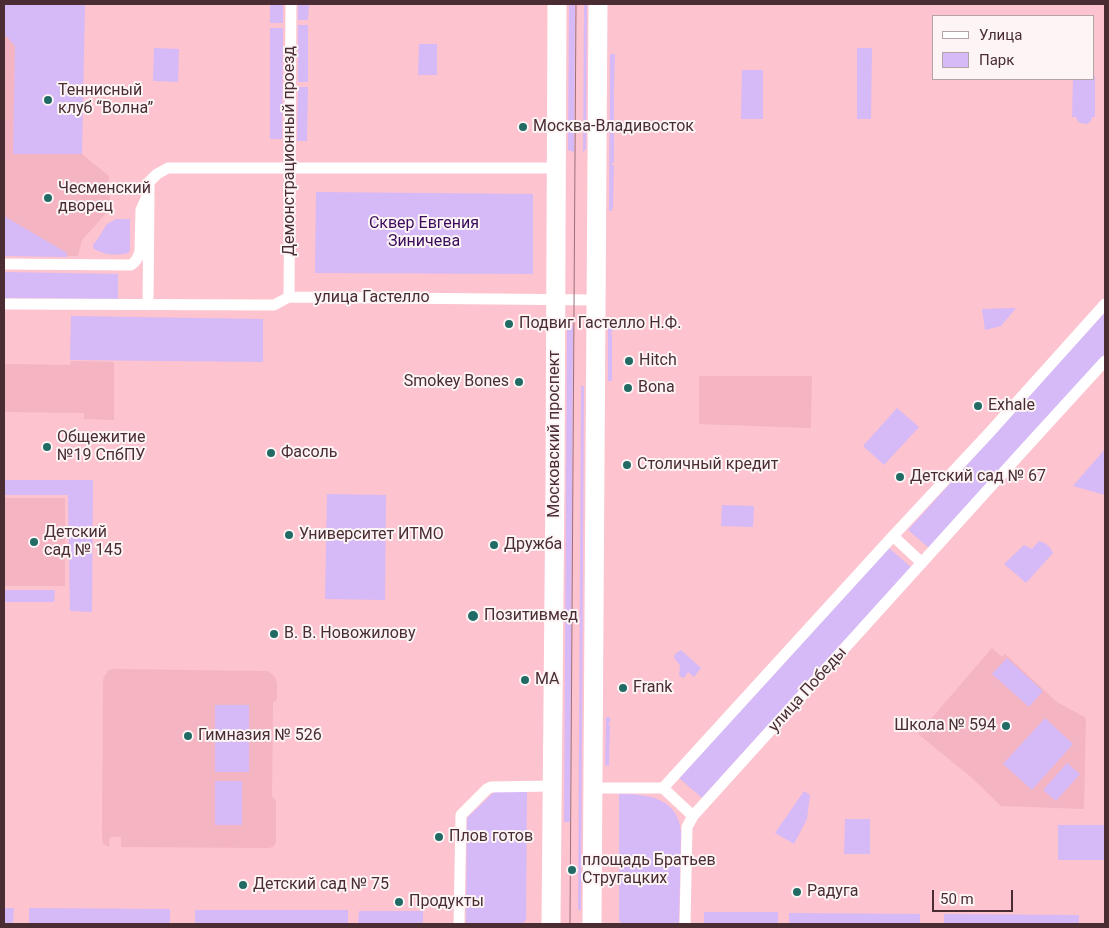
<!DOCTYPE html>
<meta charset="utf-8">
<style>
body{margin:0}
#map{position:relative;width:1109px;height:928px;overflow:hidden;background:#fdc3ce;font-family:Roboto,sans-serif}
canvas{display:block}
.frame{position:absolute;inset:0;border:5px solid #4a2d33;pointer-events:none}
.legend{position:absolute;left:932px;top:15px;width:162px;height:65px;box-sizing:border-box;background:#fcf4f5;border:1px solid #b5a4a7;margin:0;padding:6px 9px;list-style:none;font-size:15px;color:#4a2d33}
.legend li{display:flex;align-items:center;gap:10px;height:25px}
.legend b{width:25px;border:1px solid #b5a4a7}
.scale{position:absolute;left:932px;top:890px;width:81px;height:22px;box-sizing:border-box;border:2px solid #4a2d33;border-top:0;padding-left:6px;font-size:15px;line-height:18px;white-space:nowrap;color:#4a2d33;-webkit-text-stroke:4px #fcf4f5;paint-order:stroke}
</style>
<div id="map">
<canvas width="1109" height="928"></canvas>
<div class="frame"></div>
<ul class="legend">
<li><b style="height:6px;background:#fff"></b>Улица</li>
<li><b style="height:14px;background:#d6b9f7"></b>Парк</li>
</ul>
<div class="scale">50 m</div>
</div>
<script>
const ctx = document.querySelector('canvas').getContext('2d');
ctx.lineJoin = 'round';
function paint(path, color) {
  ctx.fillStyle = color;
  ctx.fill(path, 'evenodd');
}
function trace(path, color, width, dash) {
  ctx.strokeStyle = color;
  ctx.lineWidth = width;
  ctx.lineCap = dash ? 'butt' : 'round';
  ctx.setLineDash(dash || []);
  ctx.stroke(path);
}
function drawText(font, color, halo, rows, align = 'center') {
  ctx.font = font + ' Roboto,sans-serif';
  ctx.lineWidth = 4;
  ctx.setLineDash([]);
  ctx.textBaseline = 'middle';
  ctx.strokeStyle = halo;
  ctx.fillStyle = color;
  for (const [text, x, y, turn = 0] of rows) {
    ctx.save();
    ctx.translate(x, y);
    ctx.rotate((+turn || 0) * Math.PI / 180);
    ctx.textAlign = isNaN(turn) ? turn : align;
    if (halo) ctx.strokeText(text, 0, 0);
    ctx.fillText(text, 0, 0);
    ctx.restore();
  }
}
paint(new Path2D(`
 M4 34 15 46 13 154H82L109 176 110 209 82 240 78 256 4 255Z
 M71 361 114 362V420L84 419V413L4 412V364L70 365Z
 M699 376H812L811 428 699 424Z
 M4 498H65V586H4Z
 M992 648 1002 657 1005 654 1057 702 1086 718 1084 809 1001 806 971 777 918 734Z
 M113 669 268 671 275 677 277 684V699L273 703 272 796 276 801V842L274 846 269 848 121 847V837H110L109 847 103 844 102 836 103 680 105 675 109 670Z`), '#f4b4c1');
paint(new Path2D(`
 M4 4H85L82 154H13L15 46 4 34Z
 M270 4H283V23H270Z
 M298 4H309L308 20H298Z
 M569 4H575L574 152 568 150Z
 M584 4H587L586 149 583 152Z
 M298 25H308V82H298Z
 M270 28H283L282 139H270Z
 M419 44H437V75H418Z
 M154 48 179 49 178 82 153 81Z
 M857 48H872L871 119H857Z
 M610 54H615L614 90 613 92H614V163H612V165L614 166 613 208H612V211H609Z
 M742 70H763V119H741Z
 M1093 76H1095V117H1092L1091 121 1087 124 1080 123 1077 120 1076 117H1072L1073 79H1093Z
 M298 87H308L307 141H297Z
 M316 192 533 194V274L315 273Z
 M4 216 67 253V257L4 256Z
 M116 219H130V250L128 253C116 256 103 255 93 248V245L97 240 107 224Z
 M4 272 118 274V299L4 298Z
 M1016 308 1001 326 985 330 982 309Z
 M1105 312V354L929 548 908 530Z
 M71 316 263 319V362L70 360Z
 M567 325H573L570 822H564Z
 M608 328H612L613 331 611 332V334H612V381H608Z
 M581 386H584L581 910H578Z
 M897 408 919 427 884 465 863 446Z
 M1105 449V495L1073 486Z
 M4 480H93L92 612 70 611 68 495H4Z
 M327 494 386 495 385 600 325 599Z
 M722 505 754 506 753 527 721 526Z
 M1039 541C1046 543 1050 546 1053 553L1026 583 1004 564 1024 545 1032 549Z
 M889 548 911 567 702 798 679 778Z
 M4 590H55L54 602H4Z
 M681 650 701 668 694 677 688 672 684 678 679 676 680 665 674 658 675 654Z
 M1007 658 1043 691 1029 707 992 674Z
 M215 705H249V772H215Z
 M606 717H610V723L608 724 610 726 609 766 605 765Z
 M1045 718 1073 744 1032 790 1003 764Z
 M1067 763 1080 774 1056 801 1043 790Z
 M215 781H242V825H215Z
 M527 791 526 920 522 924H466L467 818 492 794 495 792Z
 M804 791 810 795 807 819 794 844 775 833Z
 M619 794C648 794 679 798 681 833L679 924H623L619 921Z
 M845 819H870V854H844Z
 M1058 825H1105V860H1058Z
 M4 908H14L13 924H4Z
 M29 908 170 909V924H29Z
 M195 910H348V924H195Z
 M359 911H423V924H358Z
 M704 912H778V924H704Z
 M789 913 920 914V924H789Z
 M944 914 1079 915V924H944Z`), '#d6b9f7');
trace(new Path2D(`
 M4 264 131 265C137 261 138 257 140 251L141 210 149 192V182L157 174 168 168H557
 M289 297 291 4
 M4 304 274 305 289 297 597 300
 M148 305 149 196
 M893 536 922 563
 M593 788H663L693 816
 M663 788 893 536 989 433 1105 304
 M459 924 461 815 487 789 491 787 552 786
 M685 924 687 827 693 816 1021 453 1105 361`), '#fff', 11);
trace(new Path2D(`
 M551 924 555 482 557 4
 M592 924 598 4`), '#fff', 19);
trace(new Path2D(`
 M570 924 576 4`), '#9c717a', 1);
for (const [x, y, r, color] of [
 [48,100,5,"#216b64"],
 [523,127,5,"#216b64"],
 [48,198,5,"#216b64"],
 [509,324,5,"#216b64"],
 [629,361,5,"#216b64"],
 [519,382,5,"#216b64"],
 [628,388,5,"#216b64"],
 [978,406,5,"#216b64"],
 [47,447,5,"#216b64"],
 [271,453,5,"#216b64"],
 [627,465,5,"#216b64"],
 [900,477,5,"#216b64"],
 [289,535,5,"#216b64"],
 [34,542,5,"#216b64"],
 [494,545,5,"#216b64"],
 [473,616,6,"#216b64"],
 [274,634,5,"#216b64"],
 [525,680,5,"#216b64"],
 [623,688,5,"#216b64"],
 [1006,726,5,"#216b64"],
 [188,736,5,"#216b64"],
 [439,837,5,"#216b64"],
 [572,870,5,"#216b64"],
 [243,885,5,"#216b64"],
 [797,892,5,"#216b64"],
 [399,902,5,"#216b64"]
]) {
  const dot = new Path2D();
  dot.arc(x, y, r, 0, 2 * Math.PI);
  ctx.fillStyle = color;
  ctx.fill(dot);
  trace(dot, '#fcf4f5', 2);
}
drawText('16px', '#4a2d33', '#fcf4f5', [
 ["Теннисный",58,91],
 ["клуб “Волна”",58,109],
 ["Москва-Владивосток",533,127],
 ["Чесменский",58,189],
 ["дворец",58,207],
 ["Подвиг Гастелло Н.Ф.",519,324],
 ["Hitch",639,361],
 ["Smokey Bones",509,382,"right"],
 ["Bona",638,388],
 ["Exhale",988,406],
 ["Общежитие",57,438],
 ["№19 СпбПУ",57,456],
 ["Фасоль",281,453],
 ["Столичный кредит",637,465],
 ["Детский сад № 67",910,477],
 ["Детский",44,533],
 ["сад № 145",44,551],
 ["Университет ИТМО",299,535],
 ["Дружба",504,545],
 ["Позитивмед",484,616],
 ["В. В. Новожилову",284,634],
 ["MA",535,680],
 ["Frank",633,688],
 ["Школа № 594",996,726,"right"],
 ["Гимназия № 526",198,736],
 ["Плов готов",449,837],
 ["площадь Братьев",582,861],
 ["Стругацких",582,879],
 ["Детский сад № 75",253,885],
 ["Радуга",807,892],
 ["Продукты",409,902]
], 'left');
drawText('16px', '#4a2d33', '#fcf4f5', [
 ["Демонстрационный проезд",290,151,-90],
 ["улица Гастелло",372,298],
 ["Московский проспект",555,434,-90],
 ["улица Победы",808,690,-48]
]);
drawText('16px', '#3b0c5b', '#fcf4f5', [
 ["Сквер Евгения",424,224],
 ["Зиничева",424,242]
]);
</script>
